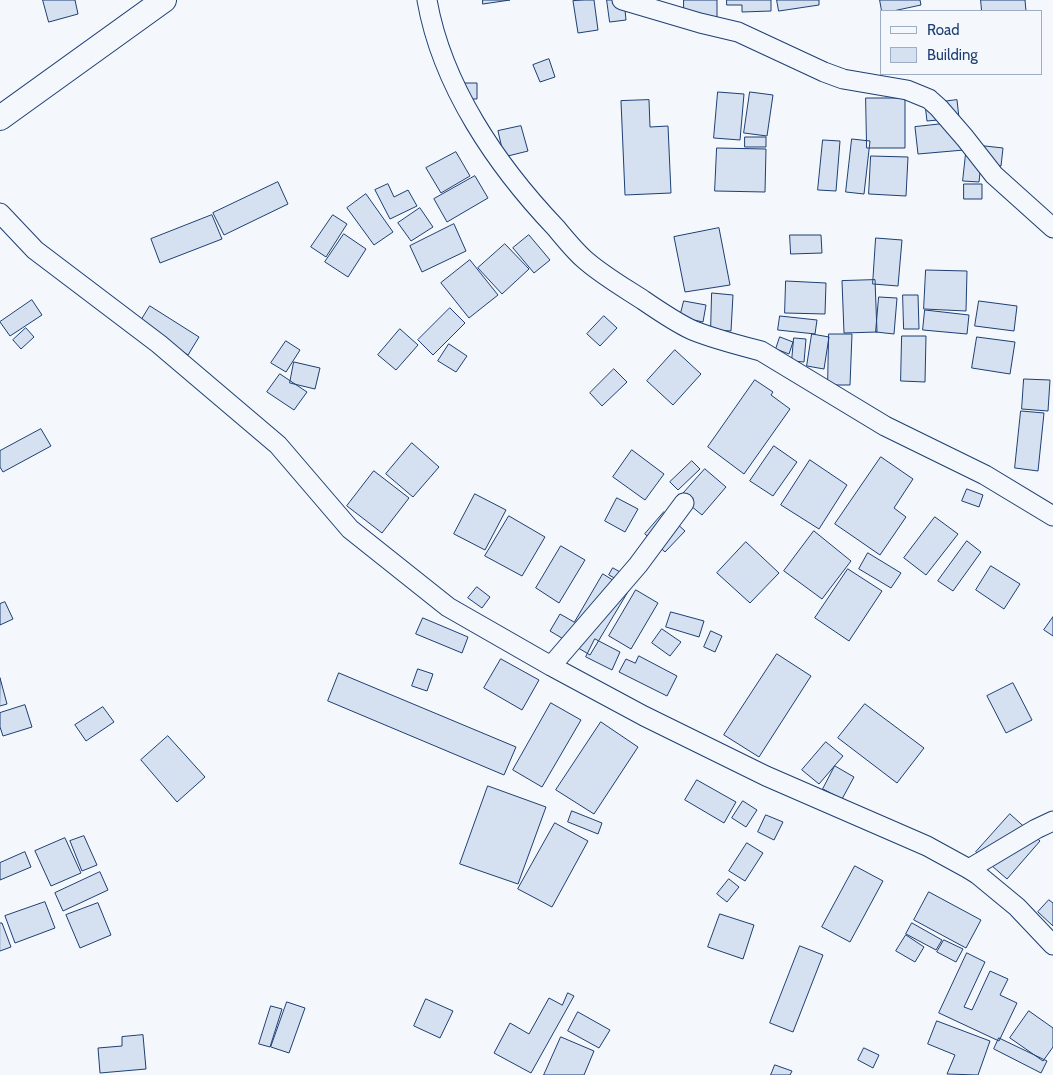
<!DOCTYPE html>
<style>
body{margin:0}
#map{position:relative;width:1053px;height:1075px;overflow:hidden;background:#f4f7fb;font-family:Cabin,sans-serif}
canvas{display:block}
.legend{position:absolute;left:880px;top:10px;width:162px;height:65px;box-sizing:border-box;background:#f4f7fb;border:1px solid #9eadc5;margin:0;padding:6px 9px;list-style:none;font-size:15px;color:#1d3f73}
.legend li{display:flex;align-items:center;gap:10px;height:25px}
.legend b{width:25px;border:1px solid #9eadc5}
</style>
<div id="map">
<canvas width="1053" height="1075"></canvas>
<ul class="legend">
<li><b style="height:6px;background:#f4f7fb"></b>Road</li>
<li><b style="height:14px;background:#d5e0f0"></b>Building</li>
</ul>
</div>
<script>
const ctx = document.querySelector('canvas').getContext('2d');
ctx.lineJoin = 'round';
function paint(path, color) {
  ctx.fillStyle = color;
  ctx.fill(path, 'evenodd');
}
function trace(path, color, width, dash) {
  ctx.strokeStyle = color;
  ctx.lineWidth = width;
  ctx.lineCap = dash ? 'butt' : 'round';
  ctx.setLineDash(dash || []);
  ctx.stroke(path);
}
const building = new Path2D(`
 M43 0H75L78 14 49 22Z
 M483 0H510L483 4Z
 M585 0H594L598 30 578 33 573 1Z
 M607 0H624L626 20 610 22Z
 M684 0H717V26L684 25Z
 M727 0H771V11L742 12V5H727Z
 M777 0H819V5L779 11Z
 M880 0H920L921 5 893 11H882Z
 M981 0H1025L1026 11H982Z
 M549 59 555 77 540 82 533 65Z
 M464 83H477V99H464Z
 M718 92 744 94 740 140 714 138Z
 M750 92 773 95 767 136 744 133Z
 M866 98H905V148H867Z
 M649 100 650 127 668 126 671 193 625 195 621 101Z
 M957 100 959 118 927 121 925 104Z
 M961 122 964 150 918 154 915 127Z
 M521 126 528 151 504 157 498 131Z
 M745 137H766V147H745Z
 M852 139 870 141 864 194 846 192Z
 M823 140 840 141 836 191 818 190Z
 M967 144 1003 148 1001 166 981 163 979 182 963 181Z
 M717 148 766 149 765 192 715 191Z
 M456 152 470 176 441 193 426 168Z
 M871 156 908 157 906 196 869 194Z
 M475 176 488 198 447 222 434 199Z
 M278 182 288 204 224 235 213 213Z
 M388 184 394 197 408 190 417 206 390 219 375 190Z
 M964 184H982V199H964Z
 M366 194 393 232 374 245 347 208Z
 M420 208 433 227 411 241 398 223Z
 M212 215 222 239 160 263 151 239Z
 M333 215 347 224 326 257 311 247Z
 M454 224 466 251 422 272 410 246Z
 M719 228 730 285 685 292 674 237Z
 M344 234 366 249 348 277 325 262Z
 M529 235 550 260 534 273 513 248Z
 M790 235H821L822 253 791 254Z
 M876 238 902 240 898 286 873 284Z
 M505 244 529 269 502 294 478 268Z
 M470 260 498 295 469 318 441 283Z
 M926 270 967 271 966 311 924 309Z
 M875 280 877 332 844 333 842 281Z
 M786 281 826 283 825 314 785 313Z
 M712 293 733 295 731 331 711 330Z
 M903 295H918L919 329H904Z
 M879 297 897 298 894 334 876 332Z
 M32 300 42 315 10 336 0 322Z
 M684 301 706 305 703 322 680 317Z
 M979 301 1017 306 1014 331 975 326Z
 M150 306 199 337 188 355 139 324Z
 M450 308 465 323 433 355 418 340Z
 M925 310 969 315 967 334 923 330Z
 M604 316 617 328 600 346 587 334Z
 M780 316 817 320 815 334 778 330Z
 M26 328 34 337 21 349 13 340Z
 M400 329 418 345 396 370 378 355Z
 M812 334 829 337 824 369 807 366Z
 M829 334H852L850 385H828Z
 M902 336H926L925 382 901 381Z
 M780 337 793 342 789 354 776 349Z
 M977 337 1015 342 1010 374 972 368Z
 M794 338 806 339 804 362 792 361Z
 M286 341 300 350 286 372 271 363Z
 M449 344 467 356 456 372 438 361Z
 M675 350 701 374 673 405 647 381Z
 M294 362 320 368 315 389 290 383Z
 M614 369 627 382 602 406 590 393Z
 M280 374 307 392 294 410 267 392Z
 M1024 379 1050 380 1048 411 1022 409Z
 M755 380 773 392 771 395 790 409 744 474 708 447Z
 M1021 411 1044 413 1038 471 1015 468Z
 M41 429 51 446 3 472 0 467V451Z
 M412 443 439 467 413 497 386 474Z
 M774 446 797 462 773 496 750 481Z
 M632 450 664 474 645 500 613 477Z
 M881 457 913 479 894 508 906 517 880 555 835 524Z
 M810 460 847 485 819 529 781 505Z
 M692 461 700 469 678 490 670 482Z
 M705 469 726 487 702 515 680 497Z
 M374 471 409 498 382 533 347 506Z
 M967 489 983 495 979 507 962 501Z
 M475 494 506 510 485 550 454 534Z
 M617 498 638 509 625 532 605 521Z
 M664 512 685 531 665 552 645 534Z
 M509 516 545 537 522 576 485 556Z
 M935 517 958 534 926 575 904 558Z
 M814 531 851 561 822 599 784 571Z
 M967 541 981 552 953 591 938 581Z
 M746 542 779 573 750 603 717 573Z
 M561 546 585 560 559 603 536 588Z
 M868 553 901 573 891 588 859 569Z
 M991 566 1020 584 1004 609 976 590Z
 M613 568 629 577 625 584 609 575Z
 M848 569 882 591 849 641 815 618Z
 M603 574 629 590 590 655 550 631 560 614 574 622Z
 M477 587 490 597 482 608 468 598Z
 M636 590 658 603 631 649 609 636Z
 M5 602 13 619 0 625V604Z
 M671 612 704 621 699 637 666 627Z
 M1053 617V636L1044 630Z
 M423 618 468 637 462 653 416 634Z
 M662 629 681 642 670 656 652 643Z
 M711 631 722 636 715 652 704 647Z
 M595 639 620 652 612 670 586 657Z
 M777 654 811 676 759 757 724 735Z
 M639 656 677 676 667 696 619 672 626 659 635 663Z
 M501 659 539 680 522 710 484 688Z
 M418 669 433 674 427 691 412 686Z
 M339 673 516 747 504 775 328 701Z
 M0 678 7 704 0 706Z
 M1013 683 1032 720 1006 733 987 696Z
 M551 703 581 720 542 787 513 770Z
 M865 704 924 748 897 783 838 738Z
 M25 705 32 727 3 736 0 727V713Z
 M103 707 114 722 86 741 75 725Z
 M601 722 638 747 594 814 556 790Z
 M168 736 205 777 177 802 141 760Z
 M826 742 843 756 819 784 802 770Z
 M835 766 854 777 842 799 823 789Z
 M697 780 736 802 724 823 685 800Z
 M488 786 546 807 518 884 460 864Z
 M743 801 757 810 746 827 732 818Z
 M572 811 602 823 598 834 568 822Z
 M1010 814 1040 841 1007 879 976 852Z
 M766 815 783 822 774 840 758 832Z
 M555 823 588 841 552 907 518 889Z
 M84 836 97 865 82 871 70 841Z
 M65 838 81 873 51 886 35 851Z
 M747 843 763 853 745 881 729 871Z
 M25 852 31 867 0 880V863Z
 M855 866 883 881 850 942 822 927Z
 M100 872 108 890 63 911 55 893Z
 M729 879 739 887 727 902 717 894Z
 M929 892 981 920 966 948 914 920Z
 M1049 900 1053 903V926L1038 912Z
 M45 902 55 928 15 943 5 916Z
 M98 903 111 935 80 948 66 915Z
 M720 914 754 925 743 959 708 947Z
 M0 923H2L11 947 0 951Z
 M912 923 942 940 936 950 906 934Z
 M906 935 924 947 915 962 896 951Z
 M944 940 963 949 956 962 937 952Z
 M800 946 823 955 793 1032 770 1023Z
 M967 953 985 962 964 1007 972 1010 990 971 1008 979 1000 995 1017 1003 999 1041 939 1013Z
 M568 993 574 996 531 1073 494 1053 510 1023 529 1034 549 998 562 1005Z
 M426 999 453 1011 440 1038 414 1026Z
 M287 1002 305 1008 289 1053 271 1047Z
 M271 1006 282 1009 270 1047 259 1044Z
 M1029 1011 1053 1028V1047L1043 1061 1010 1038Z
 M578 1012 610 1030 599 1048 568 1031Z
 M937 1021 990 1041 978 1075 947 1074 955 1055 928 1044Z
 M143 1035 146 1069 100 1073 98 1048 122 1046V1037Z
 M561 1037 594 1051 584 1075H544Z
 M999 1038 1047 1061 1041 1073 994 1049Z
 M864 1048 879 1055 873 1068 858 1060Z
 M775 1065 792 1071 790 1075H771Z`);
paint(building, '#d5e0f0');
trace(building, '#1d3f73', 1);
const minor = new Path2D(`
 M427 0C442 86 497 166 556 228 565 239 574 250 584 259 602 275 623 287 643 300 659 311 675 322 692 330 714 339 738 345 761 351L885 426 985 475 1053 516
 M622 0 700 23 738 32 824 72 843 79 907 90 929 99 939 108 965 138 994 175 1053 228
 M0 213 35 250 159 344 278 445 350 529 448 607 551 666 644 716 766 776 927 846 969 869 977 874 1017 907 1053 945
 M551 666 638 565 684 503
 M969 869 1036 829 1053 821`);
const tertiary = new Path2D(`
 M0 118 164 0`);
trace(minor, '#1d3f73', 21);
trace(tertiary, '#1d3f73', 26);
trace(minor, '#f4f7fb', 19);
trace(tertiary, '#f4f7fb', 24);
</script>
